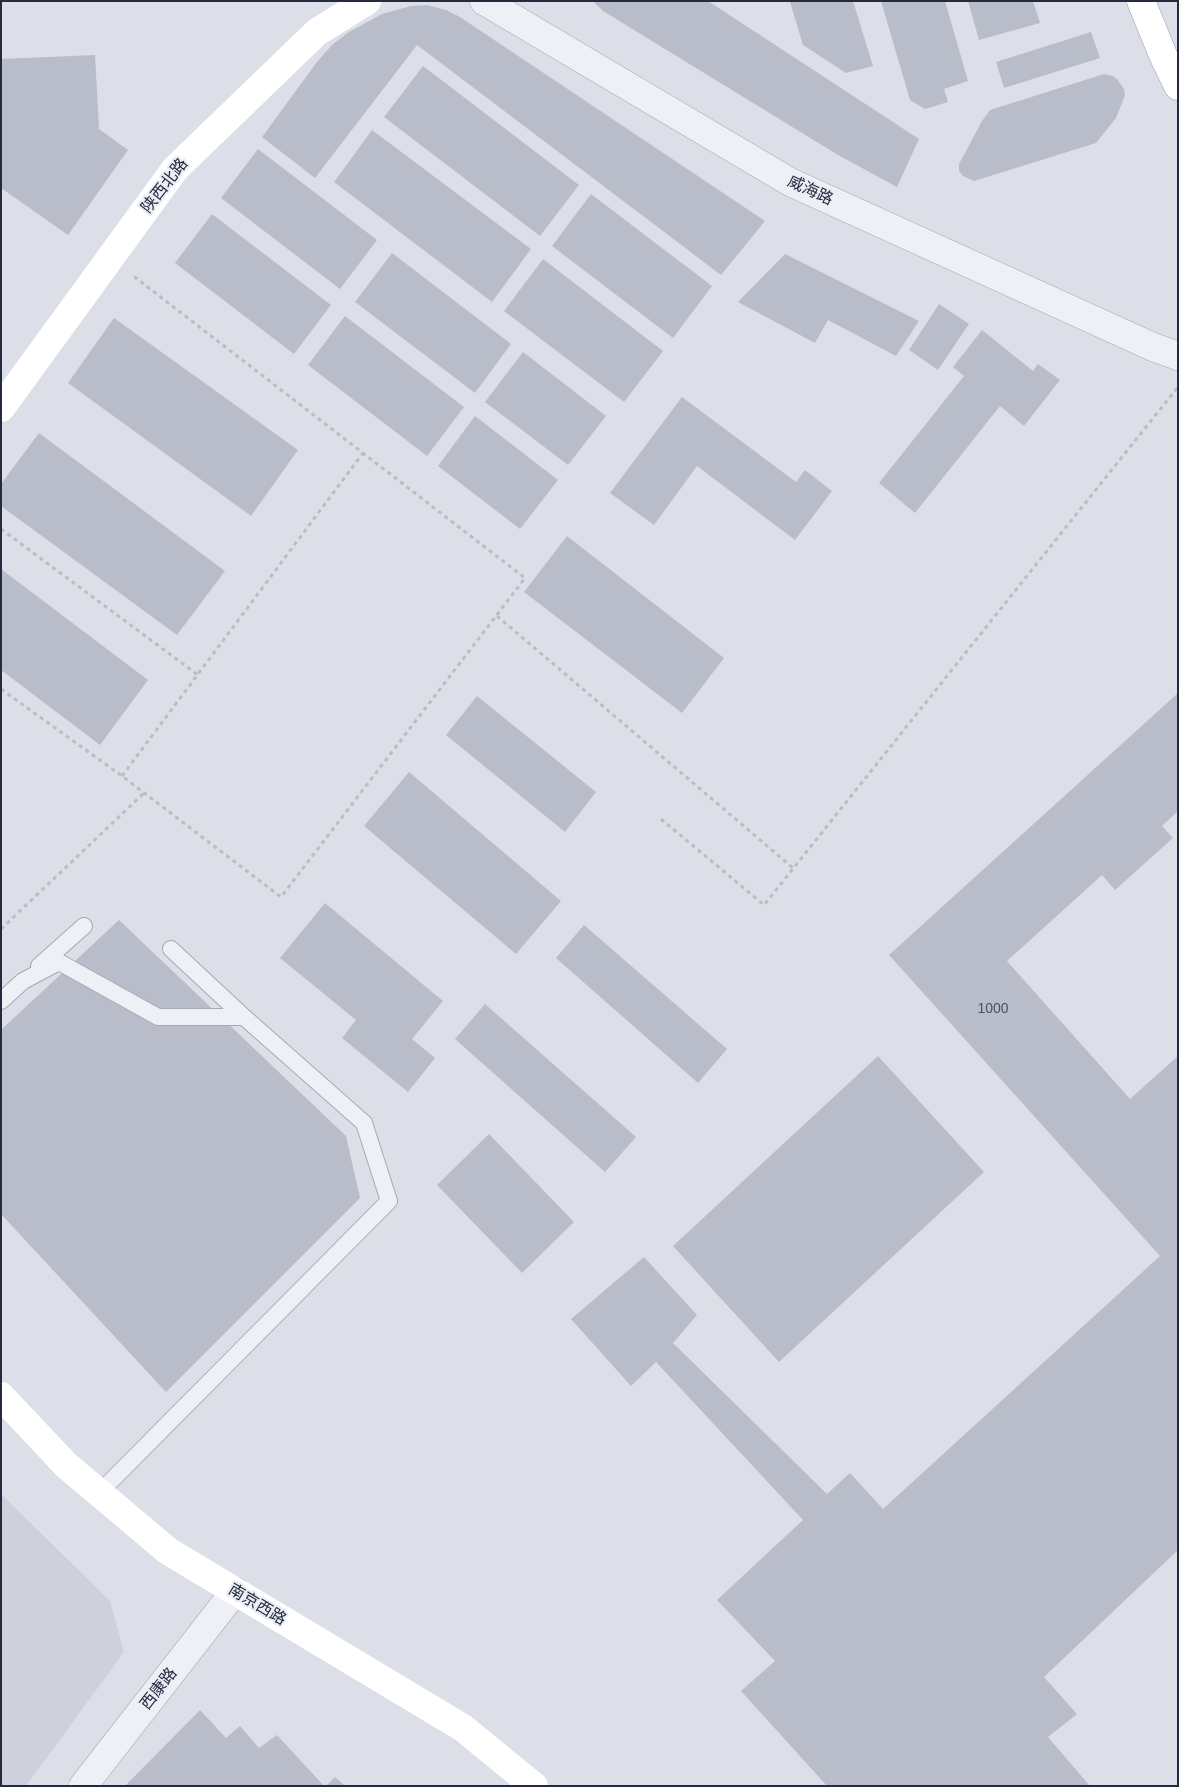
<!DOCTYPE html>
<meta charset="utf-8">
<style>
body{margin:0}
#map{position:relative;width:1179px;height:1787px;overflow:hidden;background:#dcdfe7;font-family:Arial,sans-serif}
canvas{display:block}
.frame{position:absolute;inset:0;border:2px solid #252b3e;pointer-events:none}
</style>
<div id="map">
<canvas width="1179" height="1787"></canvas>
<div class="frame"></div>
</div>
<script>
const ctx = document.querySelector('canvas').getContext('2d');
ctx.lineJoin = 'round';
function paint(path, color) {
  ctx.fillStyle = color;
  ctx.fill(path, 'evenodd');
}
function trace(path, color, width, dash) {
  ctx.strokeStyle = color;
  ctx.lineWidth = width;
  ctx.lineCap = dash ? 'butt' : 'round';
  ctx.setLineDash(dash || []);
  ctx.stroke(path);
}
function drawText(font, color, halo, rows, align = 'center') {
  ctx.font = font + ' Arial,"Noto Sans SC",sans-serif';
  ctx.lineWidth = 4.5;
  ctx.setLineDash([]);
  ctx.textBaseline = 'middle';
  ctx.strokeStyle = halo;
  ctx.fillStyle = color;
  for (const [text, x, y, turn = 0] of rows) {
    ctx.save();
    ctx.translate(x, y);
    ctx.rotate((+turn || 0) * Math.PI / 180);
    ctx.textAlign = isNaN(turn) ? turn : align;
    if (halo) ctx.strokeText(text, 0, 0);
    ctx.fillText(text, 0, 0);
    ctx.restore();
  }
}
paint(new Path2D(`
 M1 1494 110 1601 124 1652 26 1786H1Z`), '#ced1dc');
paint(new Path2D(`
 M593 1H708L919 139 897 187 838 155 603 11Z
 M793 1H853L873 66 846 73 803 45 790 2Z
 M881 1H945L968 81 944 89 948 102 925 109 910 100Z
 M968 1H1033L1040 23 979 40Z
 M427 5 446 10 460 17 765 221 721 275 417 45 315 178 262 137 317 62 332 45 349 32 382 14 411 6Z
 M1091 32 1100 58 1004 88 996 62Z
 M95 55 99 129 128 150 68 235 1 188V59Z
 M423 66 579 185 540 236 384 117Z
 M1104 74 1113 76 1117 79 1124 89 1125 95 1116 118 1096 143 974 181 963 176 959 171V164L982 121 990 110Z
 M372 130 531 249 492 302 334 182Z
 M258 149 377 240 340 289 221 198Z
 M591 194 712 286 673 338 552 246Z
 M212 214 331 305 294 354 175 263Z
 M392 253 511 344 475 393 355 302Z
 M785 254 919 321 896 356 828 320 815 343 738 302Z
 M543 259 663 351 624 402 504 311Z
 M939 304 969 324 938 370 909 350Z
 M345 316 464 407 427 456 308 365Z
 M114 318 298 450 251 516 68 383Z
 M982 330 1033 371 1038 364 1060 380 1024 426 1000 406 915 513 879 483 964 376 953 367Z
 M523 352 606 416 568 465 485 402Z
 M682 397 796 482 805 470 832 491 795 540 697 466 654 525 610 493Z
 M475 416 558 480 520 529 438 466Z
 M39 433 225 571 177 635 1 506V484Z
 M567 536 724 658 682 713 524 592Z
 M1 569 148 680 100 745 1 670Z
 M1178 693V811L1162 826 1173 838 1115 890 1102 875 1007 961 1130 1099 1178 1056V1550L1044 1677 1077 1714 1048 1737 1090 1786H827L741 1691 775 1661 717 1600 803 1520 656 1362 631 1386 571 1319 644 1257 697 1315 673 1343 827 1494 850 1473 883 1509 1160 1256 889 955Z
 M477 696 596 792 565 832 446 735Z
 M409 772 561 901 516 954 364 826Z
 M325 903 443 1001 412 1039 435 1058 408 1092 342 1038 356 1020 280 958Z
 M119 920 346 1136 360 1198 166 1392 1 1214V1030Z
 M584 925 727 1049 698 1083 556 958Z
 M485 1004 636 1137 605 1172 455 1039Z
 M878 1056 984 1172 779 1362 673 1246Z
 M489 1134 574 1222 522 1273 437 1185Z
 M200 1710 226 1738 240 1726 259 1748 277 1735 324 1786H125Z
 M335 1777 345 1786H326Z`), '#b9bdca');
const service = new Path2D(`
 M171 949 244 1017
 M39 966 84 926
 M1 1001 23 981 59 962 158 1017H244L364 1123 389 1201 99 1493`);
const minor = new Path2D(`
 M484 1 790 182 1153 347 1178 356`);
const tertiary = new Path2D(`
 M83 1786 235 1591`);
const primary = new Path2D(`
 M1141 1 1163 55 1178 86`);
trace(service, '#a5a9b4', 18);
trace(minor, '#a5a9b4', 29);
trace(tertiary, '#a5a9b4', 29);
trace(primary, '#9aa1b4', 29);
trace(new Path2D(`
 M1 529 198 675
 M497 616 793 868
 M1 689 122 776 281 897 525 578 132 275
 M122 776 363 453
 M661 819 764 905 1178 387
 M1 929 144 793`), '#babdc5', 3, [4, 4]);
trace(service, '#eff0f5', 16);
trace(minor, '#eff0f5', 28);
trace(tertiary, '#eff0f5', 28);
trace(new Path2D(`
 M1 408 175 169 317 32 367 1
 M1 1396 66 1465 168 1551 463 1728 534 1786`), '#fff', 28);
trace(primary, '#fff', 28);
drawText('14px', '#4a5061', null, [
 ["1000",993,1009]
]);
drawText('16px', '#252b3e', '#ebeef5', [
 ["陕西北路",165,186,-52],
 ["威海路",810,191,25],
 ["南京西路",257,1605,31],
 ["西康路",159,1689,-52]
]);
</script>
